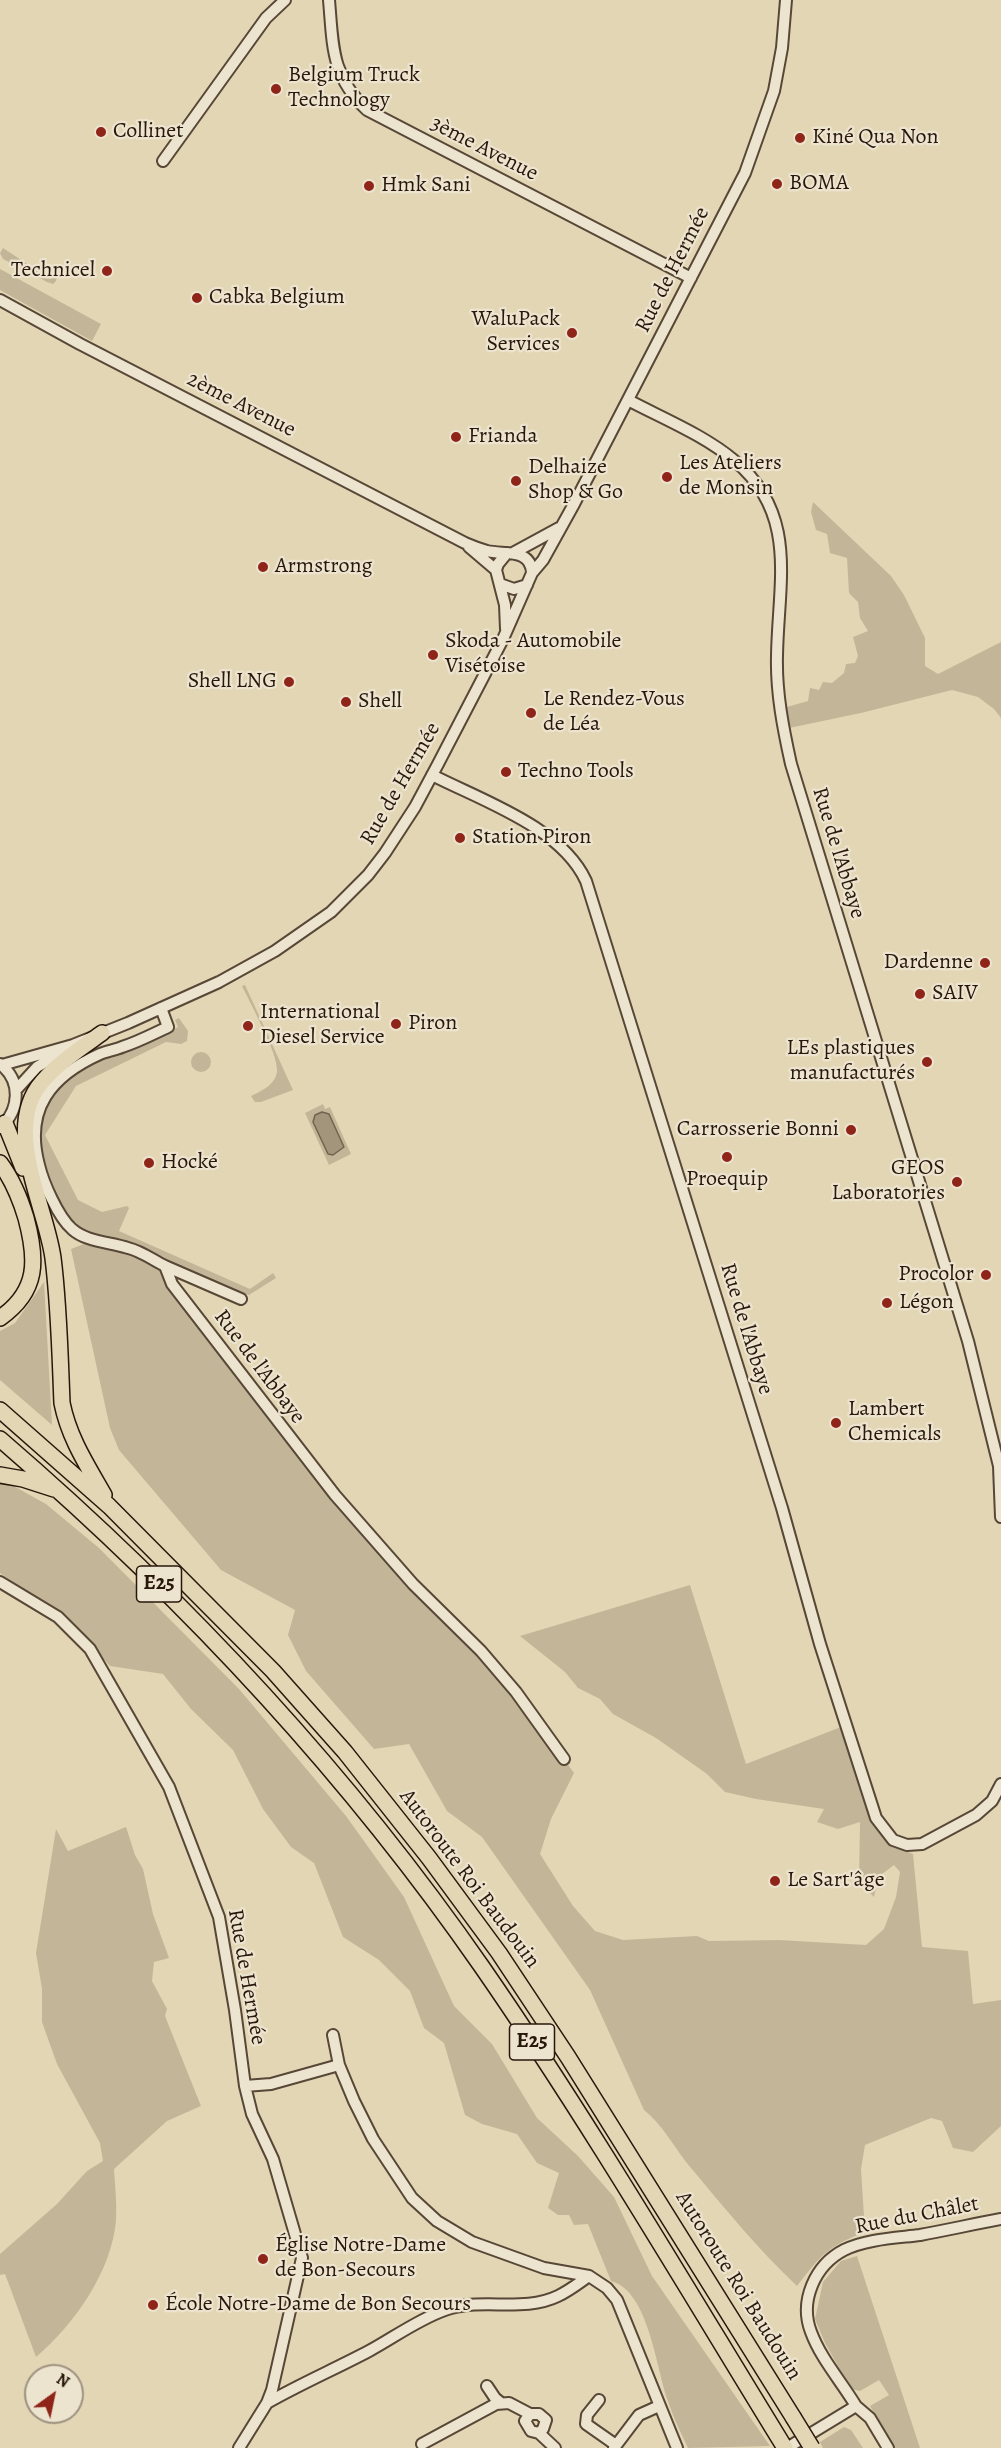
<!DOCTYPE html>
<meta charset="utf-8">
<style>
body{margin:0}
#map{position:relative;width:1001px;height:2448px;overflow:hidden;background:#e3d6b5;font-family:Alegreya,serif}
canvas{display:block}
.north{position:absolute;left:24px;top:2364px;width:60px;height:60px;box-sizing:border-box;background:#ede4cf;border:2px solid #9e9281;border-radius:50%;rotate:33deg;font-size:16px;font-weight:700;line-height:24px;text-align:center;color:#28170b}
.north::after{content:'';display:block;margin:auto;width:21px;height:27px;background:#8f2418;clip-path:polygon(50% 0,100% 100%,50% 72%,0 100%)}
</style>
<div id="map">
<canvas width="1001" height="2448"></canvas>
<div class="north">N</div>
</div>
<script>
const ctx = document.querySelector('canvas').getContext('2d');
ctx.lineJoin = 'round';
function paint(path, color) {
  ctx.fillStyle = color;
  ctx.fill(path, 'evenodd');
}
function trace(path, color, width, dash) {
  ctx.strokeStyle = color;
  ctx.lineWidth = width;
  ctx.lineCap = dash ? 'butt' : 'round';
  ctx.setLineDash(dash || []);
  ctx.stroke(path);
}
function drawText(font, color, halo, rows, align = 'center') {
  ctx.font = font + ' Alegreya,serif';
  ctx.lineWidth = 4.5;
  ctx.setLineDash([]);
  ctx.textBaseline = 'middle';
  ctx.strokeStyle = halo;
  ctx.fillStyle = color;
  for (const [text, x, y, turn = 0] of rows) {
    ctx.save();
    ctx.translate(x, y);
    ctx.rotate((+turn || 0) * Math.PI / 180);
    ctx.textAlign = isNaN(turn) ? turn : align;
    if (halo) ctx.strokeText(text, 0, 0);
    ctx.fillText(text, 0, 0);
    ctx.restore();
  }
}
paint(new Path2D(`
 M3 248 50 279 57 276 56 281 53 284 47 282 3 259 0 253Z
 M0 269 101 324 92 341 0 290Z
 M813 502 891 576 904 595 925 638V666L938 674 1001 642V718L994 709 978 697 952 690 861 713 789 728 787 707 808 701 810 688 819 690 823 682 832 683 844 673 846 664 855 663 858 656 853 637 868 631 860 618 858 602 849 593 847 558 830 553 827 534 816 530 811 512Z
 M245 985 293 1090 261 1102H255L251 1096C262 1091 276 1084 277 1071 278 1053 251 1005 242 986Z
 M179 1018 188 1031 187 1041 181 1044 166 1042 76 1086 45 1135 78 1200 102 1212 127 1206 129 1208 119 1231 250 1289 273 1273 276 1278 249 1295 236 1292 129 1243 98 1237 84 1230 63 1212 42 1161 39 1138 42 1116 50 1098 60 1084 73 1073 103 1058 117 1056 178 1027 175 1020Z
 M191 1062a10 10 0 1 1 20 0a10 10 0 1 1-20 0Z
 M323 1104 325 1109 330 1107 351 1154 329 1165 305 1113Z
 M89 1242 128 1251 167 1273 335 1495 516 1692 574 1773 551 1819 540 1854 573 1906 595 1931 623 1940 697 1936 709 1941 779 1940 866 1945 884 1929 896 1897 900 1872 894 1865 878 1877 874 1897 859 1881 860 1822 838 1829 817 1822 824 1809 756 1799 725 1792 707 1774 656 1738 613 1714 600 1699 578 1688 565 1672 520 1636 690 1585 746 1764 841 1727 871 1822C882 1838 894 1847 913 1854L922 1947 968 1951 973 2004 1001 2000V2126L973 2152 953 2148 942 2121 931 2118 865 2145 861 2169 865 2232C827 2247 822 2254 797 2286 759 2250 725 2209 691 2168 674 2148 664 2126 644 2110L590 1990 482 1837 447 1811 409 1744 374 1749 306 1671 288 1635 295 1610 221 1570 119 1450 110 1428 71 1249Z
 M44 1282 52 1425 0 1380V1331L15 1323Z
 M0 1484H10L46 1504 99 1548 239 1689 346 1816 404 1897 454 2006 492 2044 537 2118 578 2156 614 2197 652 2276 770 2446 688 2448C681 2433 673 2417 668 2401 656 2369 649 2291 611 2281L588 2224 574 2225 569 2215H558L548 2208 559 2173 537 2163 517 2134 482 2124 465 2115 444 2043 424 2028 410 1991 379 1960 343 1937 314 1863 291 1847 263 1809 233 1750 191 1709 163 1674 110 1666 68 1620 0 1573Z
 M126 1827 135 1855 143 1869 153 1914 169 1958 154 1962 152 1981 167 2009 165 2016 201 2106 167 2121 114 2169C115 2185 117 2203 116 2220 112 2271 74 2325 36 2357L5 2274 0 2275V2254L57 2204 87 2171 103 2161 100 2143 57 2064 42 2022V1989L36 1953 56 1829 68 1851Z
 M857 2256 920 2448H894L870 2406 889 2395 879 2380 860 2391 851 2389 825 2343 815 2319 823 2282 841 2261Z
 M844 2427 851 2430 863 2448H823L820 2442Z`), '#c3b698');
const water = new Path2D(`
 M322 1112 329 1114 344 1147 333 1155 328 1154 313 1122 315 1115Z`);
paint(water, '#a3957b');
trace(water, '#72634e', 1.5);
const minor = new Path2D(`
 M329 0C333 46 331 76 367 110L691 278
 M163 161 266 18 285 0
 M0 300 80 344 465 543C472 546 480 549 487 551 505 555 531 548 532 573
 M628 400C664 419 704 435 735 461 799 515 778 583 777 656 776 692 783 728 791 764L968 1341 999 1466 1001 1517
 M469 547 496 570
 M513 553 559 528
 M500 584 514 589 527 585
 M506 629 505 605 496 570 498 564 507 553
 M432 775C483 801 561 827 586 881L782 1508 820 1644 876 1818 893 1840 907 1845 922 1844 976 1815 992 1801 1001 1784
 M161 1008 168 1027C153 1034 138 1042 122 1047 115 1050 107 1051 100 1054 51 1076 24 1109 39 1165 43 1182 58 1217 72 1229 86 1242 111 1242 128 1248 141 1251 153 1260 165 1266L172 1284 335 1495 413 1584 481 1651 516 1692 564 1759
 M0 1064C22 1081 20 1110 0 1128
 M2 1065 73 1045 128 1023 219 982 275 951 331 912 368 875 385 853 415 807 438 764 503 639 532 573 543 560 574 504 745 173 774 91 782 48 786 0
 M16 1090 37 1067 67 1049
 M165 1266 241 1299
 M0 1582 58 1617 90 1649 169 1787 219 1917 235 2010 245 2086 252 2114 273 2159 302 2258 272 2390 267 2403 239 2448
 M333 2035 339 2065 354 2101 373 2139 412 2198 437 2221 472 2242 544 2268 589 2276 607 2288 617 2300 677 2448
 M245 2086 271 2084 339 2065
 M487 2386 495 2398 501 2403
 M599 2400 587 2415 586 2424 616 2445
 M267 2403C300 2384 335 2369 369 2351 393 2338 419 2319 445 2310 481 2297 523 2313 558 2296 569 2291 579 2283 589 2276
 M856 2406 870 2418 888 2448
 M539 2433 543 2429 546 2420 539 2414H530L525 2421 531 2431 539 2433 555 2448
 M422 2444 496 2404 509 2403 530 2414
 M614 2448 639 2415 659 2406
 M787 2448 856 2406C841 2381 821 2359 811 2332 799 2301 815 2265 844 2250 866 2239 896 2238 920 2235 947 2230 974 2224 1001 2219`);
const highway = new Path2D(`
 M102 1033C81 1048 59 1062 42 1082 2 1128 46 1206 53 1258 59 1305 60 1355 62 1403 69 1438 87 1465 104 1495
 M5 1123 23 1168
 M0 1163C12 1179 20 1198 26 1218 37 1259 39 1291 0 1318
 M0 1410 109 1506 273 1671 345 1752 429 1858 499 1953 568 2057 793 2417
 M0 1439C181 1595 346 1771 482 1967 590 2123 686 2287 785 2448
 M0 1475 23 1479 54 1489`);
trace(minor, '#574736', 14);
trace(highway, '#28170b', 18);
trace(minor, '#ede4cf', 10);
trace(highway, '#e3d6b5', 15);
const highwayBridge = new Path2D(`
 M793 2417 812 2448`);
trace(highwayBridge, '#28170b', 18, []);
trace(highwayBridge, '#e3d6b5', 15);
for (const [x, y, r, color] of [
 [276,89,6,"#8f2418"],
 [101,132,6,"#8f2418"],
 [800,138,6,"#8f2418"],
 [777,184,6,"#8f2418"],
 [369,186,6,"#8f2418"],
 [107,271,6,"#8f2418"],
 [197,298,6,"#8f2418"],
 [572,333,6,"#8f2418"],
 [456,437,6,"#8f2418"],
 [667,477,6,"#8f2418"],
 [516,481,6,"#8f2418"],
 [263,567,6,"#8f2418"],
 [433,655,6,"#8f2418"],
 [289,682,6,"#8f2418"],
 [346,702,6,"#8f2418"],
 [531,713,6,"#8f2418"],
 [506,772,6,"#8f2418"],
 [460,838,6,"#8f2418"],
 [985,963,6,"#8f2418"],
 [920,994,6,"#8f2418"],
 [396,1024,6,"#8f2418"],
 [248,1026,6,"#8f2418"],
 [927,1062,6,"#8f2418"],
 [851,1130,6,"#8f2418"],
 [727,1157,6,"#8f2418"],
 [149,1163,6,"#8f2418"],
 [957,1182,6,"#8f2418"],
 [986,1275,6,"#8f2418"],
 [887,1303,6,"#8f2418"],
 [836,1423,6,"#8f2418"],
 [775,1881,6,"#8f2418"],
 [263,2259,6,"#8f2418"],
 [153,2305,6,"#8f2418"]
]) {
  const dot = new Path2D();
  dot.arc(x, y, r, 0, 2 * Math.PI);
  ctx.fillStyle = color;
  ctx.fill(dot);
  trace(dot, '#ede4cf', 2);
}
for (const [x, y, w] of [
 [159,1584,45],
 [532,2042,45]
]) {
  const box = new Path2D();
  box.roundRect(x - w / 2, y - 18, w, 36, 4.5);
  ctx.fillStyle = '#ede4cf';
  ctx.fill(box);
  trace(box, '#28170b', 1.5);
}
drawText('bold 21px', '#28170b', null, [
 ["E25",159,1584],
 ["E25",532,2042]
]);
drawText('22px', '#28170b', '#ede4cf', [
 ["Belgium Truck",288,76],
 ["Technology",288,101],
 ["Collinet",113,132],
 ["Kiné Qua Non",812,138],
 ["BOMA",789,184],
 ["Hmk Sani",381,186],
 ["Technicel",95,271,"right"],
 ["Cabka Belgium",209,298],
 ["WaluPack",560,320,"right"],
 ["Services",560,345,"right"],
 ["Frianda",468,437],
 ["Les Ateliers",679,464],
 ["de Monsin",679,489],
 ["Delhaize",528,468],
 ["Shop & Go",528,493],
 ["Armstrong",275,567],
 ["Skoda - Automobile",445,642],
 ["Visétoise",445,667],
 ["Shell LNG",277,682,"right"],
 ["Le Rendez-Vous",543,700],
 ["de Léa",543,725],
 ["Shell",358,702],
 ["Techno Tools",518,772],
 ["Station Piron",472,838],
 ["Dardenne",973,963,"right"],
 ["SAIV",932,994],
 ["International",260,1013],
 ["Diesel Service",260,1038],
 ["Piron",408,1024],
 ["LEs plastiques",915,1049,"right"],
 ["manufacturés",915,1074,"right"],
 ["Carrosserie Bonni",839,1130,"right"],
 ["Hocké",161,1163],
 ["GEOS",945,1169,"right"],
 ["Laboratories",945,1194,"right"],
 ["Proequip",727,1180,"center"],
 ["Procolor",974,1275,"right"],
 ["Légon",899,1303],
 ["Lambert",848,1410],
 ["Chemicals",848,1435],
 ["Le Sart'âge",787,1881],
 ["Église Notre-Dame",275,2246],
 ["de Bon-Secours",275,2271],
 ["École Notre-Dame de Bon Secours",165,2305]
], 'left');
drawText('22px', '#28170b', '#ede4cf', [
 ["3ème Avenue",484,149,27],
 ["Rue de Hermée",673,270,-63],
 ["2ème Avenue",241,405,27],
 ["Rue de Hermée",401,784,-60],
 ["Rue de l'Abbaye",838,853,73],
 ["Rue de l'Abbaye",746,1329,73],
 ["Rue de l'Abbaye",259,1367,53],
 ["Autoroute Roi Baudouin",469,1879,53],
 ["Rue de Hermée",246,1977,80],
 ["Rue du Châlet",917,2216,-11],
 ["Autoroute Roi Baudouin",738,2286,58]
]);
</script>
